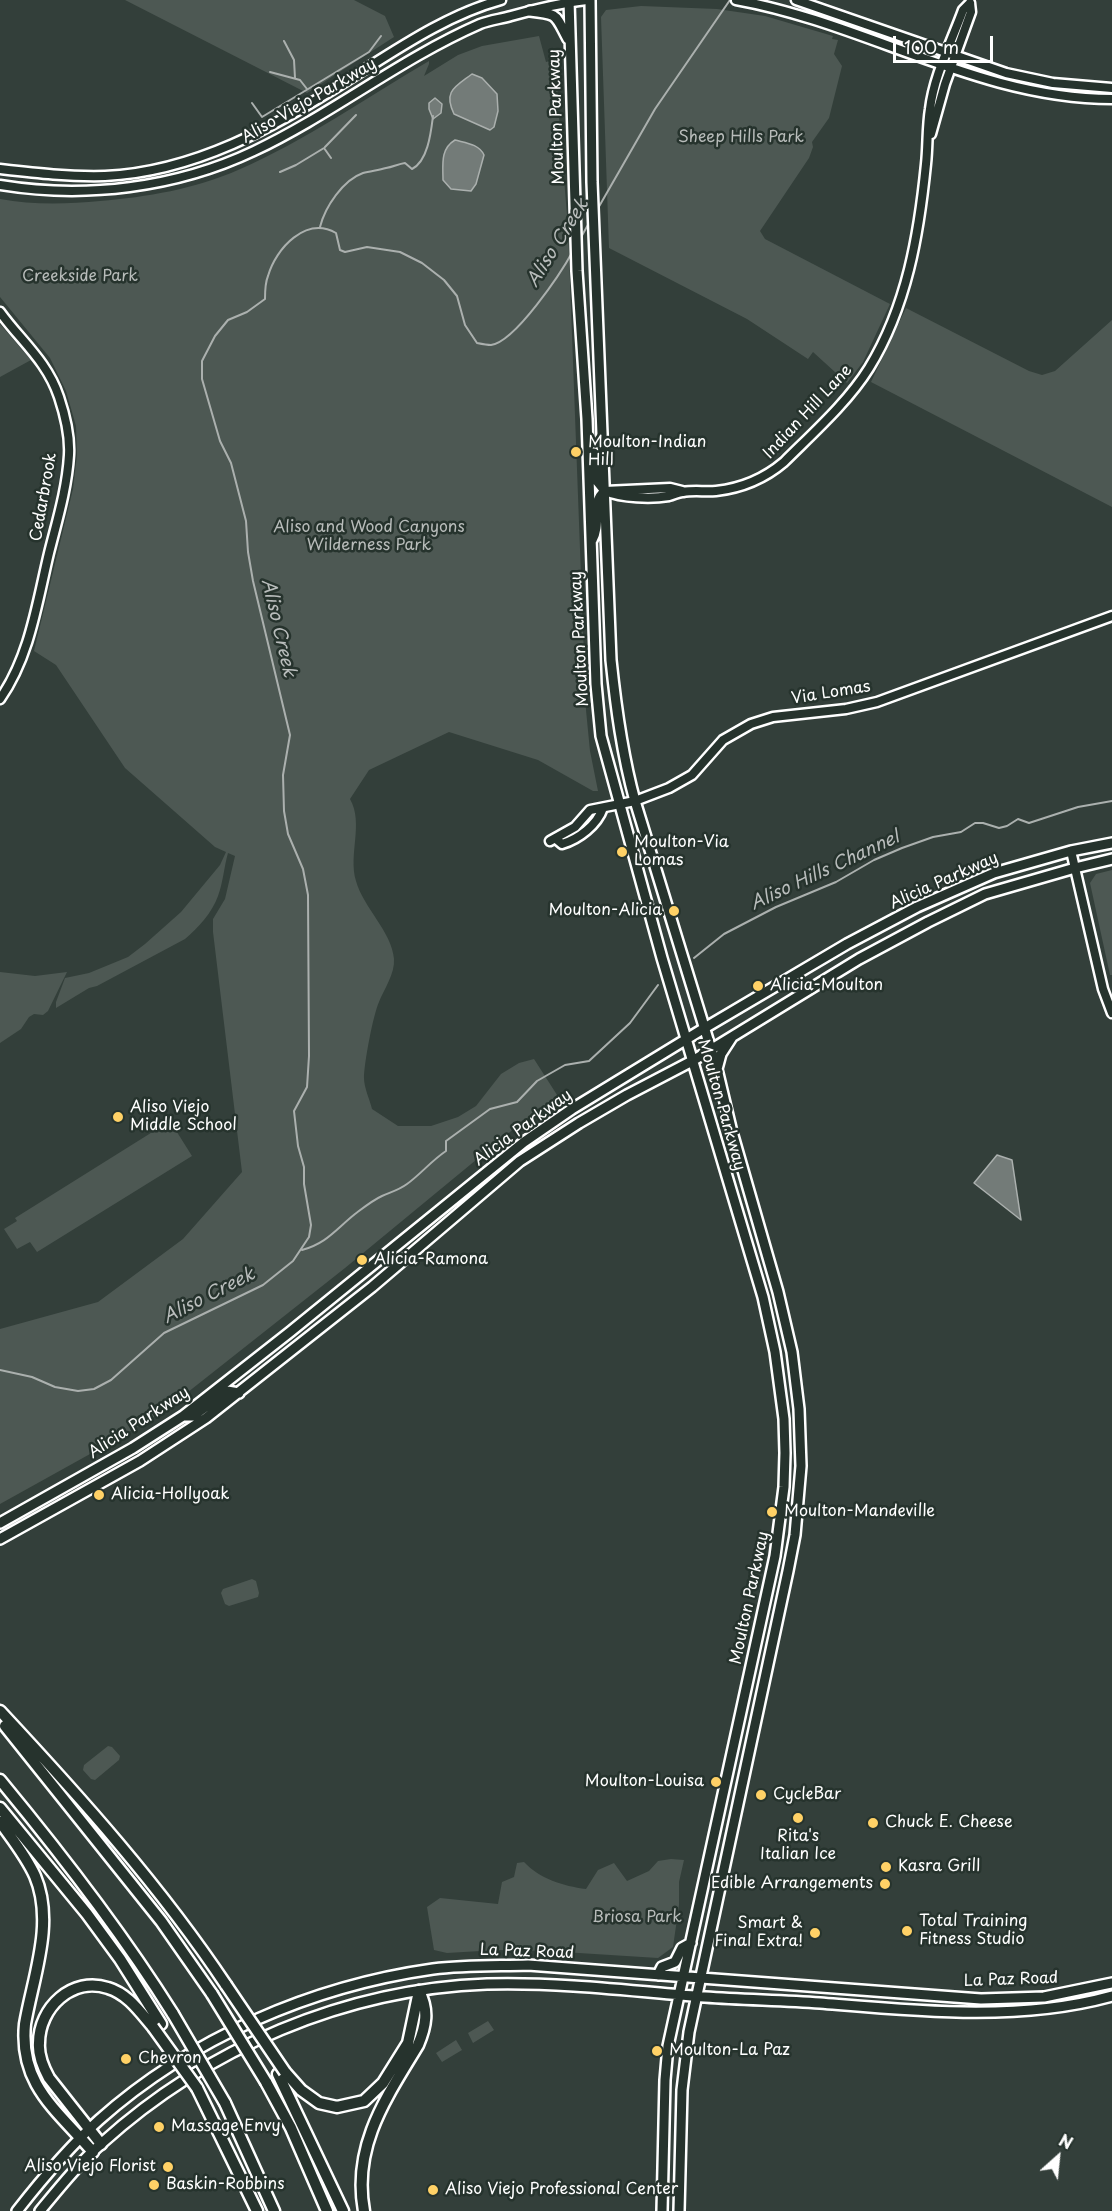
<!DOCTYPE html>
<style>
body{margin:0}
#map{position:relative;width:1112px;height:2211px;overflow:hidden;background:#333f3a;font-family:"Playpen Sans",sans-serif}
canvas{display:block}
.north{position:absolute;left:1028px;top:2127px;width:60px;height:60px;-webkit-text-stroke:4px #26332d;paint-order:stroke;rotate:27deg;font-size:16px;font-weight:700;line-height:24px;text-align:center;color:#fff}
.north::after{content:'';display:block;margin:auto;width:21px;height:27px;background:#fff;clip-path:polygon(50% 0,100% 100%,50% 72%,0 100%)}
.scale{position:absolute;left:893px;top:36px;width:100px;height:27px;box-sizing:border-box;border:3px solid #fff;border-top:0;padding-left:8px;font-size:18px;line-height:21px;white-space:nowrap;color:#fff;-webkit-text-stroke:4px #26332d;paint-order:stroke}
</style>
<div id="map">
<canvas width="1112" height="2211"></canvas>
<div class="north">N</div>
<div class="scale">100 m</div>
</div>
<script>
const ctx = document.querySelector('canvas').getContext('2d');
ctx.lineJoin = 'round';
function paint(path, color) {
  ctx.fillStyle = color;
  ctx.fill(path, 'evenodd');
}
function trace(path, color, width, dash) {
  ctx.strokeStyle = color;
  ctx.lineWidth = width;
  ctx.lineCap = dash ? 'butt' : 'round';
  ctx.setLineDash(dash || []);
  ctx.stroke(path);
}
function drawText(font, color, halo, rows, align = 'center') {
  ctx.font = font + ' "Playpen Sans",sans-serif';
  ctx.lineWidth = 5;
  ctx.setLineDash([]);
  ctx.textBaseline = 'middle';
  ctx.strokeStyle = halo;
  ctx.fillStyle = color;
  for (const [text, x, y, turn = 0] of rows) {
    ctx.save();
    ctx.translate(x, y);
    ctx.rotate((+turn || 0) * Math.PI / 180);
    ctx.textAlign = isNaN(turn) ? turn : align;
    if (halo) ctx.strokeText(text, 0, 0);
    ctx.fillText(text, 0, 0);
    ctx.restore();
  }
}
paint(new Path2D(`
 M125 0H354L385 16 394 37 307 93Z
 M641 6 717 9 765 16 833 36 832 39 838 40 834 54 842 66 829 118 812 142 813 147 809 158 760 231 765 239 890 304 863 362 847 383 813 352 808 359 747 319 609 248 601 17 606 10Z
 M539 36 546 62 557 59 558 103 568 228 586 710 590 751 598 791H593L538 760 449 732 369 770 350 799C364 824 348 854 356 881 363 907 392 932 394 959 395 974 384 989 379 1002 373 1015 364 1064 364 1078 364 1088 370 1100 372 1109L398 1126H431L458 1117 476 1106 501 1074 519 1063 534 1059 559 1098 516 1127 345 1268 164 1411 117 1439 0 1504V1329L98 1302 183 1239 242 1172 213 932V919L225 899 235 856 228 853C224 867 223 883 218 896 212 913 198 928 185 939L97 986 89 988 56 1008V1002L65 978 89 973 128 957 145 944 181 912 220 865 226 852 215 847 125 768 56 665 34 651 73 489 77 455 76 426 66 391 50 358 0 297V199C32 205 68 204 100 201 147 197 195 189 238 170 305 141 366 98 429 61V64L424 76 458 55 482 46Z
 M906 308 1029 371 1042 375 1055 371 1112 320V507L871 382Z
 M0 324 31 360 0 377Z
 M1112 870V975H1110L1090 883 1096 874Z
 M0 972 35 976 67 972 48 1011 43 1015 34 1014 29 1017 21 1029 0 1043Z
 M170 1121 192 1156 37 1252 30 1242 17 1249 4 1229 17 1221 15 1218Z
 M252 1579 256 1581 259 1593 258 1597 229 1606 225 1604 221 1593 223 1589Z
 M108 1746 112 1747 120 1756 119 1760 95 1780 91 1779 83 1770 84 1765Z
 M671 1859 684 1860 679 1882V1905L673 1947 658 1958 547 1951 497 1950 447 1953 434 1950 427 1907 440 1898 498 1904 502 1882 514 1877 517 1863 524 1862C540 1879 563 1886 586 1889L598 1870 614 1863 627 1881 649 1871 658 1861Z
 M488 2021 494 2030 473 2043 468 2033Z
 M456 2040 462 2050 442 2062 436 2053Z`), '#4d5853');
const water = new Path2D(`
 M472 74 482 78 497 94 498 111 494 127 490 130 454 114C443 91 455 87 472 74Z
 M435 98 442 104 441 113 433 119 429 109V103Z
 M455 140C466 143 479 144 484 155L476 184 471 191 451 189 443 180C443 165 440 149 455 140Z
 M997 1155 1012 1160 1021 1220 974 1183Z`);
paint(water, '#737b78');
trace(water, '#abb0ae', 1.5);
trace(new Path2D(`
 M284 41 294 60 295 78
 M270 72 300 80 307 89
 M252 103 262 117 369 52 381 36
 M325 147 356 115
 M280 172 296 165 324 148 331 158
 M597 210 655 109 730 0
 M320 227C325 207 343 180 363 173 371 171 379 170 386 168 393 167 398 164 405 163L412 169C428 161 431 132 433 116
 M580 239 589 223
 M694 958 724 934 776 907 836 882 874 860 902 848 933 837 961 832 975 823H983L999 828 1007 826 1018 819 1029 823 1078 807 1112 801
 M302 1250C327 1243 335 1230 355 1214 363 1208 373 1200 382 1196 391 1192 399 1190 407 1184 421 1174 431 1161 446 1151V1141L490 1109 517 1102 537 1081 565 1065 589 1061 630 1023 658 985
 M0 1370 32 1377 55 1387 78 1391 94 1389 111 1380 164 1333 263 1285 293 1261 309 1237 311 1225 304 1184V1167L298 1146 294 1111 307 1087 309 1056 308 895 303 869 288 834 284 811 283 775 290 735 253 581 248 552 246 521 231 463 220 441 202 379V361L215 336 228 320 247 312 265 299C265 292 265 283 268 276 276 248 306 216 336 233L340 250 345 252 367 247 400 252 422 263 444 280 457 296 465 325 477 343C482 344 487 345 491 345 515 342 561 273 573 251`), '#abb0ae', 2);
const secondary = new Path2D(`
 M736 0C865 23 979 99 1112 99
 M796 0 1006 73 1053 83 1112 88
 M931 134 945 84 971 12 970 3
 M0 169C35 173 69 177 105 176 194 172 275 127 348 80 396 50 446 15 501 0
 M0 185C85 199 176 188 254 151 332 114 400 59 480 24 490 20 501 19 511 16 536 9 561 3 587 0
 M0 312C21 341 47 361 59 397 65 415 70 437 69 455 67 489 57 521 49 553 37 603 30 656 0 699
 M605 491C622 498 651 499 669 496 674 495 678 492 683 492 694 490 705 492 716 491 743 488 764 479 784 462 812 434 848 402 869 368 907 306 919 234 926 164 928 146 927 127 930 109 934 75 951 43 963 10L970 3
 M605 491 670 488 682 491
 M556 839 562 844C579 839 597 825 603 808
 M550 841 575 827 590 810 635 801 669 788 692 775 723 740 751 724 773 717 846 709 877 702 1112 616
 M1071 851 1103 989 1112 1013`);
const primary = new Path2D(`
 M569 0 577 271 587 419 596 684 601 736 662 958 763 1297 775 1352 784 1419 785 1453 784 1487 775 1556 668 2046 665 2080 662 2211
 M590 0 592 182 611 660C616 708 622 754 635 801L717 1069 732 1132 778 1292 792 1352 799 1409 801 1466 795 1535 788 1571 689 2032 682 2090 679 2211
 M530 11C559 14 555 15 568 39
 M592 540C602 522 590 503 605 491L597 481 594 453
 M717 1069 721 1054 732 1037
 M183 1416H193L227 1391 239 1393
 M0 1523 133 1448 183 1416 290 1332 524 1142 572 1109 703 1029 847 944 917 907 994 873 1071 851 1112 843
 M0 1539 140 1461 206 1418 372 1287 520 1161 579 1123 627 1095 694 1060 859 959 928 922 985 894 1075 868 1112 859
 M658 1975 662 1967 675 1962 682 1948 691 1943
 M17 2211C42 2179 69 2147 99 2120 191 2038 312 1986 433 1969 465 1965 497 1966 528 1965L981 1999 1044 1997 1112 1983
 M40 2211C59 2188 79 2163 102 2143 207 2048 345 1989 487 1984 560 1982 633 1991 705 1997 744 2000 782 2000 820 2003 916 2011 1018 2022 1112 1996`);
const highway = new Path2D(`
 M0 1711C81 1798 160 1886 226 1985
 M5 1726 161 1921 212 1994
 M0 1780C62 1855 121 1931 173 2014
 M0 1808 87 1914 120 1959 161 2024
 M0 1822C12 1839 26 1856 35 1876 55 1923 33 1977 25 2024 19 2085 57 2110 93 2152
 M285 2072 301 2090 319 2103 337 2107 364 2101 383 2083 408 2043 419 1991
 M278 2074 343 2211
 M266 2082 291 2128 327 2211
 M197 2088 257 2211
 M225 2103 274 2211
 M101 2144 49 2078C43 2067 38 2055 39 2043 39 2008 72 1976 108 1988 128 1994 140 2012 153 2027
 M364 2211C352 2146 386 2098 418 2045 426 2026 429 2010 419 1991`);
trace(secondary, '#fff', 13);
trace(primary, '#fff', 14);
trace(highway, '#fff', 15);
trace(secondary, '#26332d', 8);
trace(primary, '#26332d', 9);
trace(highway, '#26332d', 10);
const highwayBridge = new Path2D(`
 M226 1985 285 2072
 M212 1994 266 2082
 M173 2014 225 2103
 M153 2027 197 2088`);
trace(highwayBridge, '#fff', 15, []);
trace(highwayBridge, '#26332d', 10);
for (const [x, y, r, color] of [
 [576,452,6,"#ffd166"],
 [622,852,6,"#ffd166"],
 [674,911,6,"#ffd166"],
 [758,986,6,"#ffd166"],
 [118,1117,6,"#ffd166"],
 [362,1260,6,"#ffd166"],
 [99,1495,6,"#ffd166"],
 [772,1512,6,"#ffd166"],
 [716,1782,6,"#ffd166"],
 [761,1795,6,"#ffd166"],
 [798,1818,6,"#ffd166"],
 [873,1823,6,"#ffd166"],
 [886,1867,6,"#ffd166"],
 [885,1884,6,"#ffd166"],
 [907,1931,6,"#ffd166"],
 [815,1933,6,"#ffd166"],
 [657,2051,6,"#ffd166"],
 [126,2059,6,"#ffd166"],
 [159,2127,6,"#ffd166"],
 [168,2167,6,"#ffd166"],
 [154,2185,6,"#ffd166"],
 [433,2190,6,"#ffd166"]
]) {
  const dot = new Path2D();
  dot.arc(x, y, r, 0, 2 * Math.PI);
  ctx.fillStyle = color;
  ctx.fill(dot);
  trace(dot, '#26332d', 2);
}
drawText('16px', '#fff', '#26332d', [
 ["Aliso Viejo Parkway",309,101,-30],
 ["Moulton Parkway",557,117,-92],
 ["Indian Hill Lane",808,412,-47],
 ["Cedarbrook",44,497,-80],
 ["Moulton Parkway",580,639,-93],
 ["Via Lomas",831,693,-9],
 ["Alicia Parkway",944,881,-24],
 ["Moulton Parkway",721,1105,74],
 ["Alicia Parkway",523,1128,-36],
 ["Alicia Parkway",139,1423,-33],
 ["Moulton Parkway",750,1598,-78],
 ["La Paz Road",527,1952,2],
 ["La Paz Road",1011,1980,-2]
]);
drawText('16px', '#b8bcba', '#26332d', [
 ["Sheep Hills Park",741,138],
 ["Creekside Park",80,277],
 ["Aliso and Wood Canyons",369,528],
 ["Wilderness Park",369,546],
 ["Briosa Park",637,1918]
]);
drawText('16px', '#fff', '#26332d', [
 ["Moulton-Indian",588,443],
 ["Hill",588,461],
 ["Moulton-Via",634,843],
 ["Lomas",634,861],
 ["Moulton-Alicia",662,911,"right"],
 ["Alicia-Moulton",770,986],
 ["Aliso Viejo",130,1108],
 ["Middle School",130,1126],
 ["Alicia-Ramona",374,1260],
 ["Alicia-Hollyoak",111,1495],
 ["Moulton-Mandeville",784,1512],
 ["Moulton-Louisa",704,1782,"right"],
 ["CycleBar",773,1795],
 ["Chuck E. Cheese",885,1823],
 ["Rita's",798,1837,"center"],
 ["Italian Ice",798,1855,"center"],
 ["Kasra Grill",898,1867],
 ["Edible Arrangements",873,1884,"right"],
 ["Total Training",919,1922],
 ["Fitness Studio",919,1940],
 ["Smart &",803,1924,"right"],
 ["Final Extra!",803,1942,"right"],
 ["Moulton-La Paz",669,2051],
 ["Chevron",138,2059],
 ["Massage Envy",171,2127],
 ["Aliso Viejo Florist",156,2167,"right"],
 ["Baskin-Robbins",166,2185],
 ["Aliso Viejo Professional Center",445,2190]
], 'left');
drawText('italic 18px', '#b9bdbc', '#26332d', [
 ["Aliso Creek",558,243,-58],
 ["Aliso Creek",278,628,77],
 ["Aliso Hills Channel",825,871,-25],
 ["Aliso Creek",209,1296,-27]
]);
</script>
